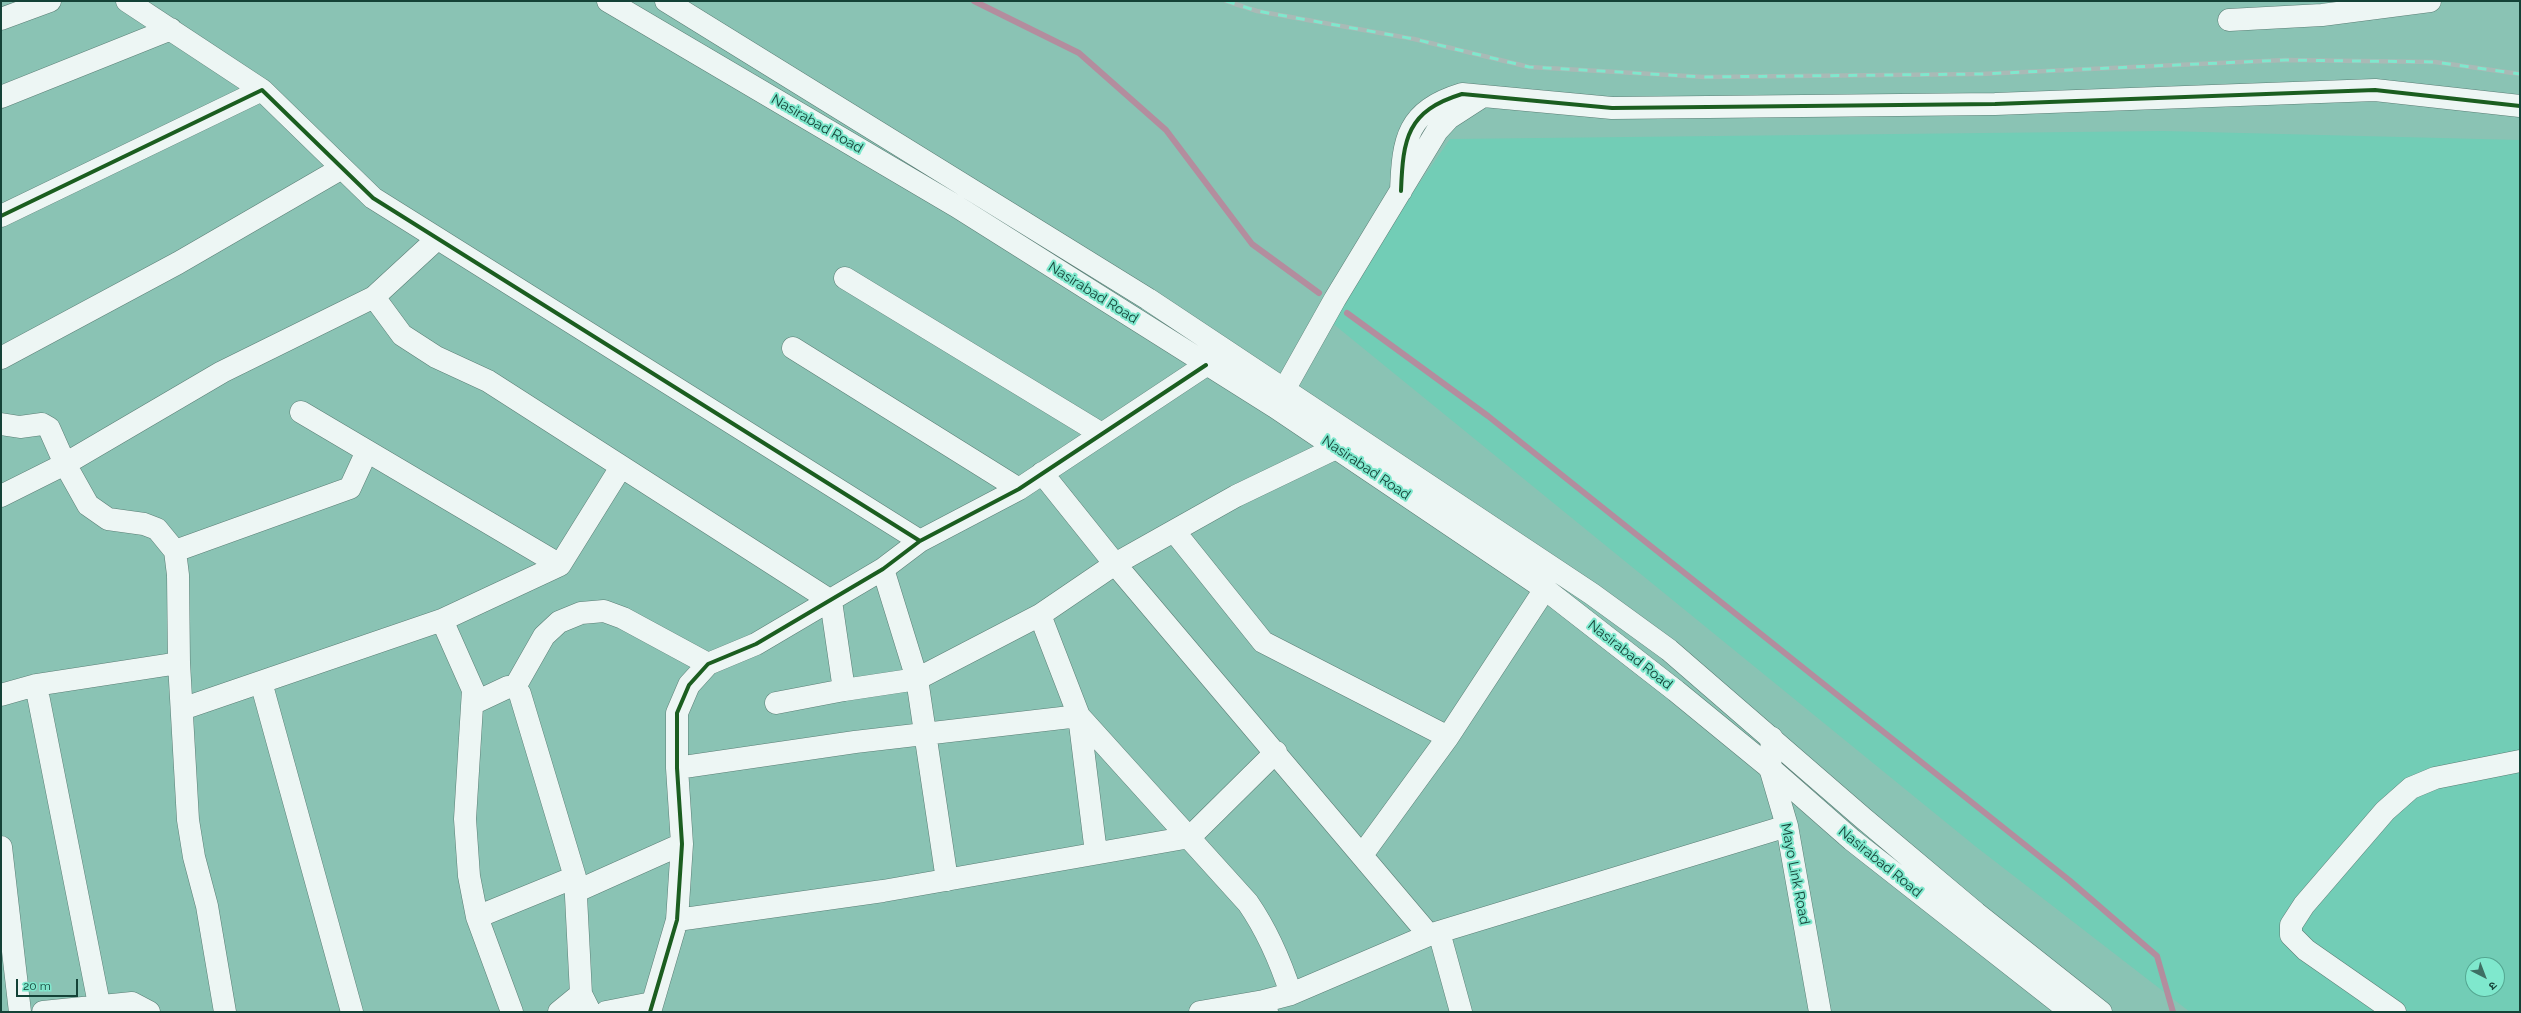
<!DOCTYPE html>
<meta charset="utf-8">
<style>
body{margin:0}
#map{position:relative;width:2521px;height:1013px;overflow:hidden;background:#8ac3b4;font-family:Raleway,"Noto Sans Devanagari",sans-serif}
canvas{display:block}
.frame{position:absolute;inset:0;border:2px solid #144237;pointer-events:none}
.north{position:absolute;left:2465px;top:957px;width:40px;height:40px;box-sizing:border-box;background:#7fe8cd;border:1px solid #54a691;border-radius:50%;rotate:138deg;font-size:11px;font-weight:700;line-height:16px;text-align:center;color:#144237}
.north::after{content:'';display:block;margin:auto;width:14px;height:18px;background:#3d6f63;clip-path:polygon(50% 0,100% 100%,50% 72%,0 100%)}
.scale{position:absolute;left:16px;top:979px;width:62px;height:18px;box-sizing:border-box;border:2px solid #144237;border-top:0;padding-left:5px;font-size:12px;line-height:14px;white-space:nowrap;color:#144237;-webkit-text-stroke:3px #7fe8cd;paint-order:stroke}
</style>
<div id="map">
<canvas width="2521" height="1013"></canvas>
<div class="frame"></div>
<div class="north">उ</div>
<div class="scale">20 m</div>
</div>
<script>
const ctx = document.querySelector('canvas').getContext('2d');
ctx.lineJoin = 'round';
function paint(path, color) {
  ctx.fillStyle = color;
  ctx.fill(path, 'evenodd');
}
function trace(path, color, width, dash) {
  ctx.strokeStyle = color;
  ctx.lineWidth = width;
  ctx.lineCap = dash ? 'butt' : 'round';
  ctx.setLineDash(dash || []);
  ctx.stroke(path);
}
function drawText(font, color, halo, rows, align = 'center') {
  ctx.font = font + ' Raleway,sans-serif';
  ctx.lineWidth = 4;
  ctx.setLineDash([]);
  ctx.textBaseline = 'middle';
  ctx.strokeStyle = halo;
  ctx.fillStyle = color;
  for (const [text, x, y, turn = 0] of rows) {
    ctx.save();
    ctx.translate(x, y);
    ctx.rotate((+turn || 0) * Math.PI / 180);
    ctx.textAlign = isNaN(turn) ? turn : align;
    if (halo) ctx.strokeText(text, 0, 0);
    ctx.fillText(text, 0, 0);
    ctx.restore();
  }
}
paint(new Path2D(`
 M2163 131 2520 140V1012H2190L1975 846 1326 318 1450 139ZM2473 965H2497V989H2473Z`), '#72cdb6');
trace(new Path2D(`
 M974 1 1079 53 1166 130 1252 244 1319 293
 M1347 313 1488 416 2069 880 2157 956 2173 1012`), '#b38d9e', 6);
const minor = new Path2D(`
 M127 1 262 90
 M1 19 50 1
 M2229 20 2322 15 2430 1
 M1 97 171 29
 M1401 191C1403 138 1407 111 1462 94L1612 108 1995 104 2375 90 2520 106
 M1 216 262 90 373 198 920 541
 M845 278 1100 433
 M374 297 402 335 436 357 488 381 831 601 844 690
 M793 348 1019 489
 M1 358 178 263 342 168
 M1275 406 1335 299 1437 131 1449 118 1483 96
 M301 412 560 565
 M1 424 20 427 42 424 49 428 65 464 88 505 108 519 144 524 157 529 175 551 178 575 179 663 188 820 194 857 207 906 225 1012
 M1042 473 1115 564 1429 935
 M1 496 65 464 222 372 374 297 437 239
 M1174 531 1263 642 1448 737
 M175 551 350 488 367 451
 M883 569 917 679 947 880
 M1040 615 1079 716 1096 853
 M442 620 473 690 465 819 469 876 477 917 512 1012
 M261 682 352 1012
 M36 685 99 1004
 M515 687 544 636 559 622 581 613 604 611 623 618 708 664
 M1 695 36 685 179 663
 M474 703 508 687H515L520 694 575 877 581 994 590 1012
 M776 703 844 690 917 679 1040 615 1115 564 1236 496 1336 448
 M182 709 442 620 560 565 621 467
 M1772 738 1770 768 1787 826 1820 1012
 M677 768 855 742 1079 716 1248 903C1268 932 1280 960 1291 994
 M1 847 20 1012
 M1362 855 1448 737 1545 589
 M577 891 682 844
 M477 917 575 877
 M677 920 883 891 1190 837 1276 752
 M1439 932 1461 1012
 M1264 1001 1291 994 1429 935 1787 826
 M43 1012 132 1003 149 1012
 M559 1012 581 994
 M606 1012 652 1003
 M650 1012 677 920 682 844 677 768V713L689 685 708 664 756 644 883 569 920 541 1019 489 1206 365
 M1200 1012 1264 1001 1267 1012
 M2395 1012 2306 950 2291 935V925L2304 905 2385 811 2411 788 2435 778 2520 761`);
const highway = new Path2D(`
 M608 1 956 206 1275 407 1545 589 1676 691 1770 768 1852 840 2071 1012
 M666 1 1148 299 1592 594 1669 650 1863 818 1976 913 2101 1012`);
trace(minor, '#5a7e75', 23);
trace(highway, '#5a7e75', 23);
trace(minor, '#edf6f4', 22);
trace(highway, '#edf6f4', 22);
const rail = new Path2D(`
 M1226 1 1257 11 1414 39 1529 67 1705 77 1981 74 2285 60 2435 62 2520 74`);
trace(rail, '#a9bab6', 4.5);
trace(rail, '#7fe8cd', 3, [9]);
trace(new Path2D(`
 M1401 191C1403 138 1407 111 1462 94L1612 108 1995 104 2375 90 2520 106
 M1 216 262 90 373 198 920 541
 M650 1012 677 920 682 844 677 768V713L689 685 708 664 756 644 883 569 920 541 1019 489 1206 365`), '#1b5e20', 4);
drawText('14px', '#144237', '#7fe8cd', [
 ["Nasirabad Road",817,124,30],
 ["Nasirabad Road",1093,293,32],
 ["Nasirabad Road",1366,468,34],
 ["Nasirabad Road",1630,655,38],
 ["Nasirabad Road",1880,862,39],
 ["Mayo Link Road",1795,874,79]
]);
</script>
